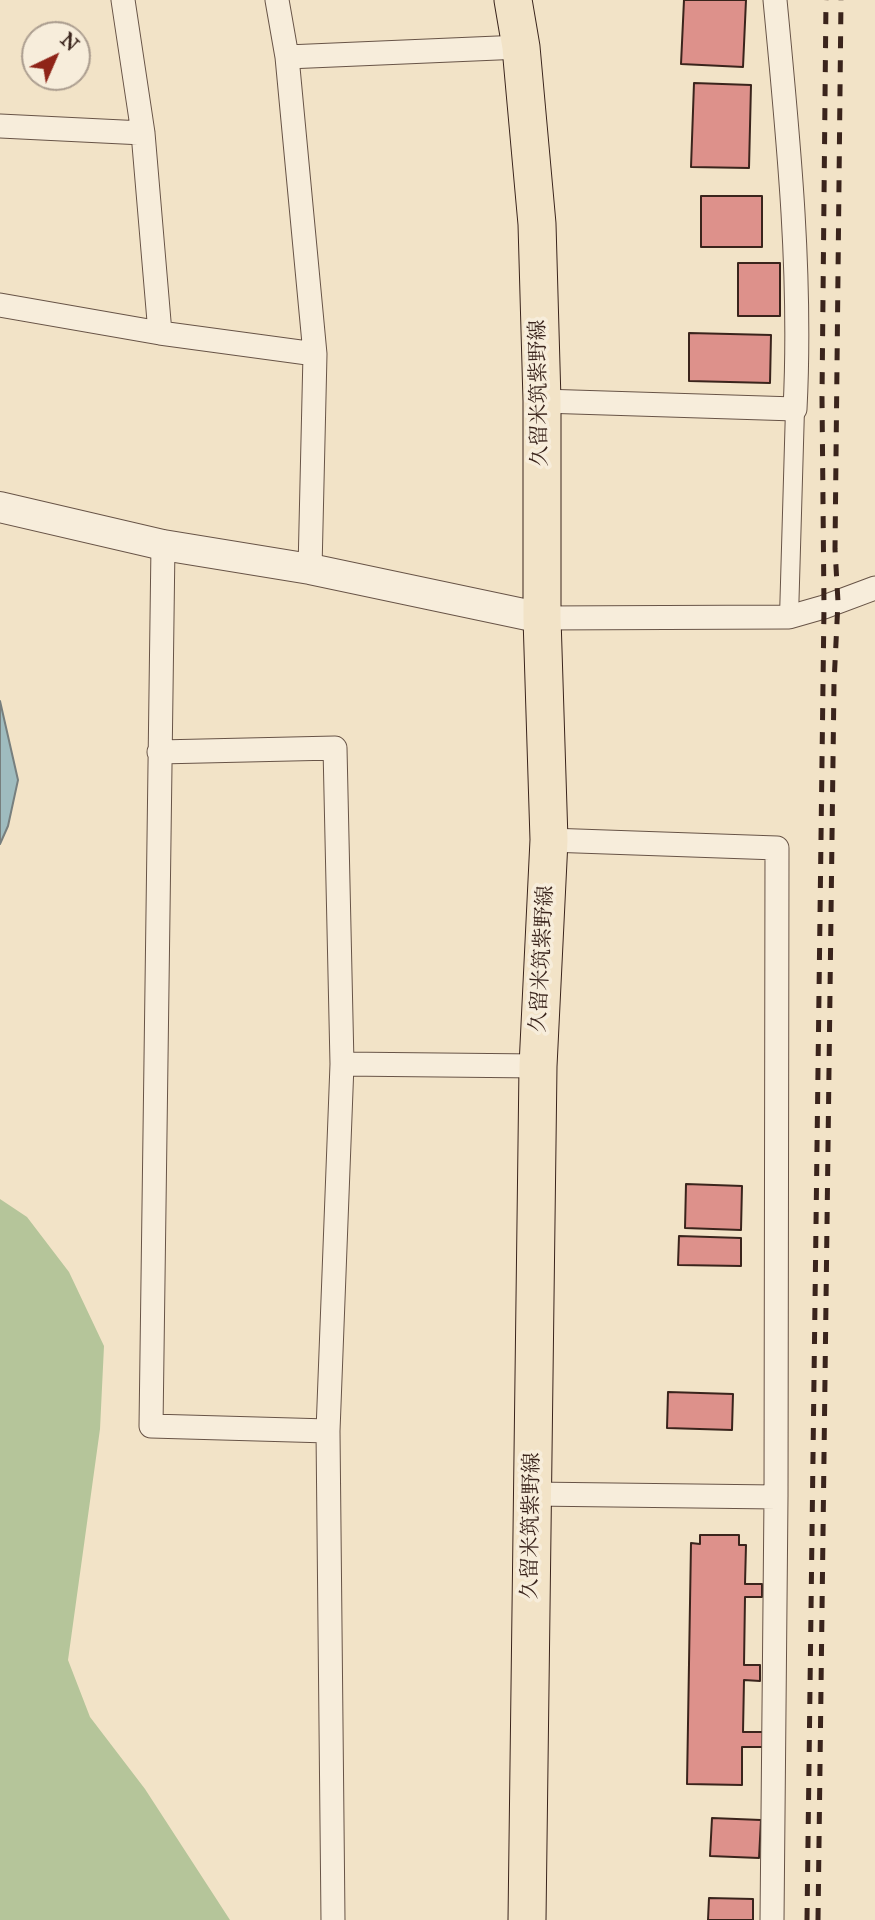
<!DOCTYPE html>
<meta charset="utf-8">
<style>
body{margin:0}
#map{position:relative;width:875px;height:1920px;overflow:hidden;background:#f2e3c7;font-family:"IM FELL Great Primer",serif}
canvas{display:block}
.north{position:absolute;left:21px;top:21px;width:70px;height:70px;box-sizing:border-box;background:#f7eddb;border:2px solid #ab9d8f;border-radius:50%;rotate:44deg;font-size:19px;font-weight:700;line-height:28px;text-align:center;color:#3a241c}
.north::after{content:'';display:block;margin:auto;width:24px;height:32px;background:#8f2418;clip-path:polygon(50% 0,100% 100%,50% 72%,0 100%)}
</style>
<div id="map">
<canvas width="875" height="1920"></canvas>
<div class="north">N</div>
</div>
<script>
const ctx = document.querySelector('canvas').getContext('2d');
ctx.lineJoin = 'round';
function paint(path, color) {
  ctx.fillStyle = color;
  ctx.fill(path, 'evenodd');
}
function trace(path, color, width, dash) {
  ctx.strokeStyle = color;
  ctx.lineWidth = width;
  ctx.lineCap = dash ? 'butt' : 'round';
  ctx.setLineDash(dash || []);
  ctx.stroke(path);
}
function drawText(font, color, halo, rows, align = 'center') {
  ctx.font = font + ' "IM FELL Great Primer","Noto Serif JP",serif';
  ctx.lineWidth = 7;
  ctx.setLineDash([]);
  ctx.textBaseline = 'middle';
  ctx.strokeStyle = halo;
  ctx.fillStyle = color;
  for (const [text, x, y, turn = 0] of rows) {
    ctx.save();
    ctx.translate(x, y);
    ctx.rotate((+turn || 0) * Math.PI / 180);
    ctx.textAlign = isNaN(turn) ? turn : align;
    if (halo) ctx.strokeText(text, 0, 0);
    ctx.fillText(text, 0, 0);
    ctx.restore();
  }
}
paint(new Path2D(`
 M0 1199 27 1217 69 1272 104 1346 100 1429 68 1660 90 1717 145 1789 230 1920H0Z`), '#b5c59a');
const water = new Path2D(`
 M0 701 18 780 8 826 0 844Z`);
paint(water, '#9fbcbf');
trace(water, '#777f7e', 2);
const building = new Path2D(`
 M684 0H746L743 67 681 64Z
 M694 83 751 85 749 168 691 167Z
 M701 196H762V247H701Z
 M738 263H780V316H738Z
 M689 333 771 335 770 383 689 381Z
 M686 1184 742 1186 741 1230 685 1228Z
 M679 1236 741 1238V1266L678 1265Z
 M668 1392 733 1394 732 1430 667 1428Z
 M700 1535H739V1545H746L745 1584H762V1597H745L744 1665H760V1681L744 1680 743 1732H763V1747H742V1785L687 1784 691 1543 700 1544Z
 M712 1818 761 1820 759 1858 710 1856Z
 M709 1898 753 1899V1920H708Z`);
paint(building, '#dd918b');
trace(building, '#3a241c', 2);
const pedestrian = new Path2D(`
 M789 617 795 409`);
const minor = new Path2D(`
 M123 0 143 133 160 333
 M277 0 287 57 315 354 310 569
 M287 57 521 47
 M0 126 143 133
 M0 305 160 333 315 354
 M542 401 795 409C802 273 788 136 775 0
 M163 545 151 1426 328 1431
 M542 618 789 617 824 607 875 588
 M159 752 335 748 342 1064 328 1431 333 1920
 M549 840 777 848 776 1497 772 1920
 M342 1064 538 1066
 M532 1494 776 1497`);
const tertiary = new Path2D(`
 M0 507 163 545 310 569 542 618`);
const primary = new Path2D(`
 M513 0 521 47 537 224 542 401V618L549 840 538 1066 527 1920`);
trace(pedestrian, '#685447', 20);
trace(minor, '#685447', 25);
trace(tertiary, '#685447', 32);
trace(primary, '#3a241c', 39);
trace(pedestrian, '#f7eddb', 18);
trace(minor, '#f7eddb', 23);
trace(tertiary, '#f7eddb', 30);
trace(primary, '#f2e3c7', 37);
trace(new Path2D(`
 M807 1920 824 607 822 397 826 0
 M818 1920 834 683 838 602 835 549 841 0`), '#3a241c', 5, [12, 12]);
drawText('21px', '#3a241c', '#f7eddb', [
 ["久留米筑紫野線",540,393,-91],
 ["久留米筑紫野線",543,959,-87],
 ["久留米筑紫野線",532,1526,-89]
]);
</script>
